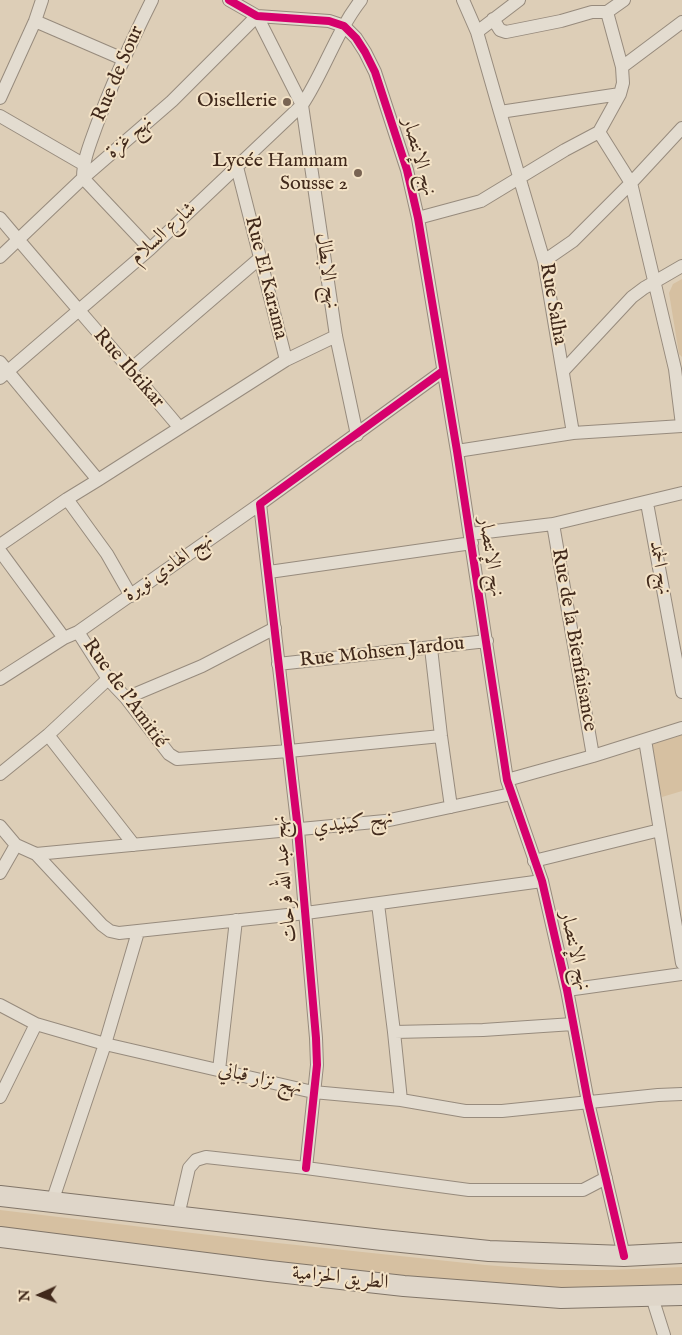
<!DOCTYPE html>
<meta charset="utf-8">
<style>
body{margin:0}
#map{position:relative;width:682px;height:1335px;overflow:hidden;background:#ddceb7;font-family:"IM FELL English",serif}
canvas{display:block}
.north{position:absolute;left:15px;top:1270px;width:50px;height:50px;-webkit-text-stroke:4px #f3e2c6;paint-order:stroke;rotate:268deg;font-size:14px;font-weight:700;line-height:20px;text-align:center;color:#41291b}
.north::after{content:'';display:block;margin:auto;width:18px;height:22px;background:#41291b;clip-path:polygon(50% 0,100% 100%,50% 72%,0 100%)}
</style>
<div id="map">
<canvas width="682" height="1335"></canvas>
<div class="north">N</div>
</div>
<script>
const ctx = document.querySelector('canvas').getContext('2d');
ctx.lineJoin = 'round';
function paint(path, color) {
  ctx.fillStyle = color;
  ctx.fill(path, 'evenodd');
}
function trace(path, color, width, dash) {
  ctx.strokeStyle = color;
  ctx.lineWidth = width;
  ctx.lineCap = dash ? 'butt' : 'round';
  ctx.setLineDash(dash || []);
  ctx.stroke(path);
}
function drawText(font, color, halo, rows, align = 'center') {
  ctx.font = font + ' "IM FELL English",Amiri,serif';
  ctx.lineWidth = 4;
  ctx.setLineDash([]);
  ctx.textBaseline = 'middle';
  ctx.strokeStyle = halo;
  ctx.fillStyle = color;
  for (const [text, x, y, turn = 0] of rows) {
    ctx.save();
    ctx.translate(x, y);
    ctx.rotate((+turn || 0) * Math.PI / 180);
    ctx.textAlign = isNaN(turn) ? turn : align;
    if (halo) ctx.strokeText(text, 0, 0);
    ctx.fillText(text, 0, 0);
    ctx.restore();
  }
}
paint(new Path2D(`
 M682 279V357L679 354 669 293 673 284Z
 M682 735V791L662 797 646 745Z
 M0 1210 268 1242 485 1265 550 1270H610L682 1267V1288L607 1291 483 1286 0 1231Z`), '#d6c0a1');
const minor = new Path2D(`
 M229 0 257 16 329 21 344 26 356 38 365 52 375 72 407 170 418 218 457 451 507 780 542 881 567 990 588 1102 624 1256
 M463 0 477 32 500 112
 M493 19 500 30 506 32 561 21 592 12H607L624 0
 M35 21 123 59
 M477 32 519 0
 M622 67 682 22
 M0 98 35 21 42 0
 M0 116 83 164
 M599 132 631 183 675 369 682 425
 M237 167 286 360
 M83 178C83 160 90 144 96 127 112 83 131 42 152 0
 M83 178 150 249
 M0 218C59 288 120 357 179 427
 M418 218 481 201 565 150 599 132 620 94 623 83 622 67 607 12
 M0 257 83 178 172 101 257 16 302 105 336 336 357 435
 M544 261 573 241 631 183 682 128
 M0 362 98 480
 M131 369 260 258
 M564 370 632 297 644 288 682 266
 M0 378 150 249 302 105C324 72 336 32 361 0
 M573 433 544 261 500 112 620 94
 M457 451 573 433 682 426
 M67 499 107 554 131 596
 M647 503 682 692
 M553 524 593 756
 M470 534 553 524 682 493
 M0 545 67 499 98 480 286 360 336 336
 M0 551 64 638
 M269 572 472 543
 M78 632 260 504
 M431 648 441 736 451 807
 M278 664 487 641
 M0 679 64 638 78 632 108 679 126 698 169 754 177 759 289 751 441 736
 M126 698 202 666 275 628
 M48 735 134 845
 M645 740 682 963
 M0 774 48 735 108 679
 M507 780 593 756 682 728
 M0 826 16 845 36 854 385 821 511 794
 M36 854 102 925 110 931 119 933 306 913 542 881
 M534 861 660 830
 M0 873 16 845
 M378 904 394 1032 401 1100
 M567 990 682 974
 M0 1005 36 1024 105 1044 313 1092 401 1100 465 1111H502L658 1095 682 1094
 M394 1032 483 1030 573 1024
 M219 1070 236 920
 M0 1097 36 1024
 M306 1168 317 1065 316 1038 298 830 260 504 443 371
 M52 1202 105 1044 138 932
 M178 1216 189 1168 196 1160 206 1157 306 1168 469 1190H583L606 1178
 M652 1297 664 1335`);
const trunk = new Path2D(`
 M0 1196 382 1240 489 1251 624 1256 682 1253
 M0 1237 269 1271 404 1286 561 1298 682 1295`);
trace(minor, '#978b7d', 14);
trace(trunk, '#817568', 22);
trace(minor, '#e3dcd0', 12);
trace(trunk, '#dfd6c9', 20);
trace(new Path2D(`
 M229 0 257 16 329 21 344 26 356 38 365 52 375 72 407 170 418 218 457 451 507 780 542 881 567 990 588 1102 624 1256
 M306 1168 317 1065 316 1038 298 830 260 504 443 371`), '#d6006c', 8);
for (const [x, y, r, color] of [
 [287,102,5,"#786352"],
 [358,173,5,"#786352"]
]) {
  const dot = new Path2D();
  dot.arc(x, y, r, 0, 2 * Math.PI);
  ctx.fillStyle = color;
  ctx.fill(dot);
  trace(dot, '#f3e2c6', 2);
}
drawText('20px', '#41291b', '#f3e2c6', [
 ["Rue de Sour",119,74,-67],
 ["نهج غزة",130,138,-41],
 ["نهج الإنتصار",418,157,74],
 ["شارع السلام",164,234,-42],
 ["نهج الابطال",326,271,82],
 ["Rue El Karama",265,278,76],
 ["Rue Salha",552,304,80],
 ["Rue Ibtikar",128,369,49],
 ["نهج الإنتصار",490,557,81],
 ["نهج الهادي نويرة",169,568,-35],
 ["نهج الحمد",659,568,80],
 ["Rue de la Bienfaisance",573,640,80],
 ["Rue Mohsen Jardou",382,653,-6],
 ["Rue de l'Amitié",124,694,54],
 ["نهج كينيدي",353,824,-7],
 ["نهج عبد الله فرحات",286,879,-95],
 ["نهج الإنتصار",574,951,77],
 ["نهج نزار قباني",260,1080,13],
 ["الطريق الحزامية",340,1279,6]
]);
drawText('20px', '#41291b', '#f3e2c6', [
 ["Oisellerie",277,102],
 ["Lycée Hammam",348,162],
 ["Sousse 2",348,185]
], 'right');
</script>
